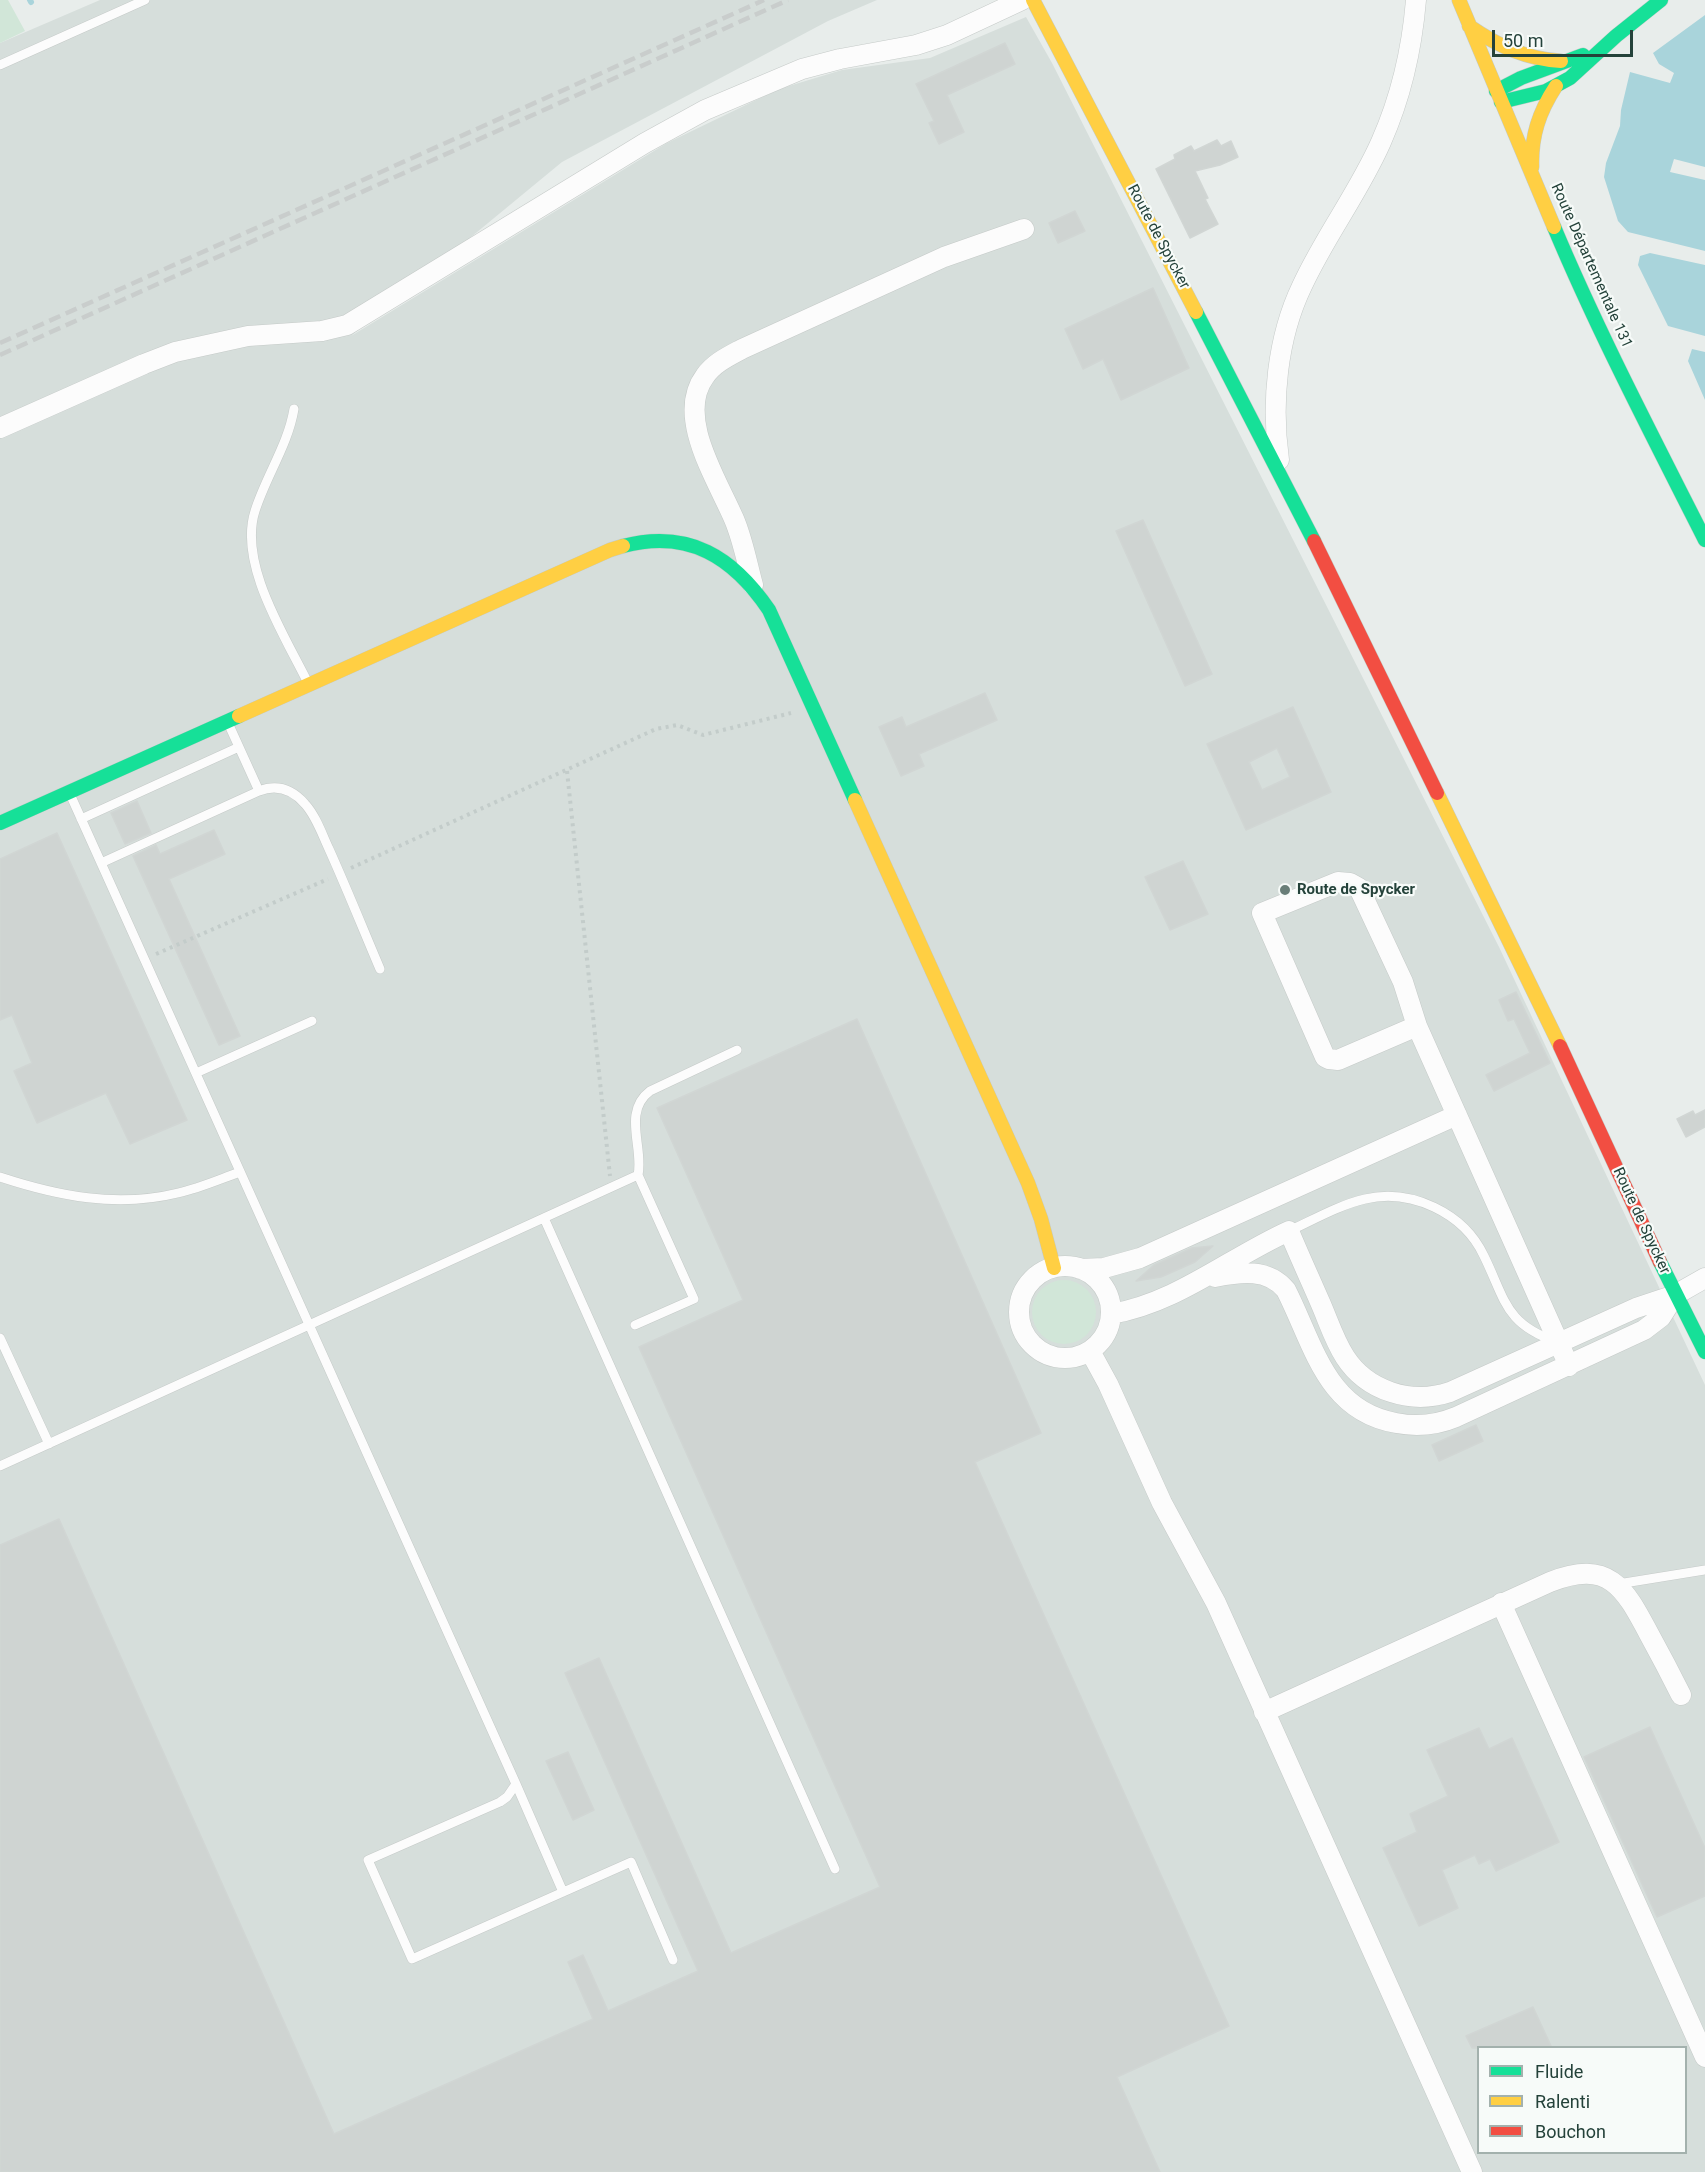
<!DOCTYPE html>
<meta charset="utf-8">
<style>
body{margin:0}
#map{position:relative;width:1705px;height:2172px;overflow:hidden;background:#e8edeb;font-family:Roboto,sans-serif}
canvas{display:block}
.legend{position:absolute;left:1477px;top:2046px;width:210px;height:108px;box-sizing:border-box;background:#f7fbf9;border:2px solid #a3b1ad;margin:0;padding:8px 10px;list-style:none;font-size:18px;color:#24423a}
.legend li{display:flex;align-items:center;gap:12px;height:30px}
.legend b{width:30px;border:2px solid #a3b1ad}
.scale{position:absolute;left:1492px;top:30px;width:141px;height:27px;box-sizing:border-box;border:3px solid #24423a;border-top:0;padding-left:8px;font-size:18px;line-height:21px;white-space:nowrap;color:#24423a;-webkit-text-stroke:4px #f7fbf9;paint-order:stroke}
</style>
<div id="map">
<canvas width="1705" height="2172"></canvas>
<ul class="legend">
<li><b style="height:8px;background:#16e098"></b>Fluide</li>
<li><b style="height:8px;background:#ffcf43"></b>Ralenti</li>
<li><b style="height:8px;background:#f24e42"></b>Bouchon</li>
</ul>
<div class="scale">50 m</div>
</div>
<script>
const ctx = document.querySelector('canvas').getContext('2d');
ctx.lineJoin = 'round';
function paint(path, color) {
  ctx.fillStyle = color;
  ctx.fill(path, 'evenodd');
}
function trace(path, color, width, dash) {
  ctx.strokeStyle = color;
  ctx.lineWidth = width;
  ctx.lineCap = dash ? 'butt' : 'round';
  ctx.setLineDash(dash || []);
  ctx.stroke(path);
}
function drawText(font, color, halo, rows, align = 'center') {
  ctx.font = font + ' Roboto,sans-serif';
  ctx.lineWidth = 4.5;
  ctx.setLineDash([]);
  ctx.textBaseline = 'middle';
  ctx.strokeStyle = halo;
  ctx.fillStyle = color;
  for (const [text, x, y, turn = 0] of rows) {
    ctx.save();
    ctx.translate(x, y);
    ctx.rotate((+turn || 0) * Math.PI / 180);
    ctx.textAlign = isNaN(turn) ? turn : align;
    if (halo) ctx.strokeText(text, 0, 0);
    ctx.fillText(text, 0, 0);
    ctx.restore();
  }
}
paint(new Path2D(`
 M100 0H877L828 21 562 162 351 336 667 143 779 89 842 70 930 58 1026 17 1052 63 1499 947 1705 1385V2172H0V43ZM1478 2048H1686V2152H1478Z`), '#d6dedb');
paint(new Path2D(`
 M0 0H8L25 31 0 43Z
 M1032 1312a32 32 0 1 1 64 0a32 32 0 1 1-64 0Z`), '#d1e6d8');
paint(new Path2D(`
 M1705 15V167L1674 159 1670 172 1705 180V251L1628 232 1618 221 1604 177 1606 163 1620 126 1621 110 1630 72 1670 83 1674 73 1659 64 1653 53Z
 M1650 253 1705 265V336L1668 326 1638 265 1640 256Z
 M1692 349 1705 352V400L1688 361Z`), '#a9d4db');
trace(new Path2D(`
 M30 0 31 2`), '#a9d4db', 6);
const building = new Path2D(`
 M1005 43 1015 64 947 95 964 132 939 144 929 123 934 121 916 84Z
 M1217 140 1221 146 1231 141 1238 157 1220 165 1195 171 1208 198 1205 199 1218 224 1190 238 1156 169 1175 159 1174 155 1191 146 1194 151Z
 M1075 211 1085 231 1058 243 1049 223Z
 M1153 288 1189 368 1121 400 1103 359 1083 369 1065 329Z
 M1143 520 1212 674 1185 686 1116 531Z
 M985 693 997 720 919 754 924 766 901 776 879 727 902 717 906 727Z
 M1293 707 1331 792 1246 830 1207 744ZM1277 748 1290 777 1262 790 1249 762Z
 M137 801 151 833 125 844 111 813Z
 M214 830 225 854 169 879 240 1036 219 1045 133 856 156 845 160 854Z
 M57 833 187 1120 130 1144 106 1093 37 1123 14 1071 32 1063 12 1015 0 1020V859Z
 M1183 861 1208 914 1170 930 1145 877Z
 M1516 992 1550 1063 1494 1091 1486 1075 1530 1053 1514 1019 1508 1021 1499 1000Z
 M857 1019 1041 1433 975 1462 1229 2026 1117 2077 1160 2172H0V1545L59 1519 334 2134 593 2019 568 1962 583 1955 608 2011 698 1971 565 1673 599 1658 731 1953 880 1887 639 1347 743 1300 657 1108Z
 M1705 1110V1127L1686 1137 1677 1119 1693 1111 1695 1115Z
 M1213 1246 1195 1262 1161 1277 1136 1281 1154 1265 1192 1248Z
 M1476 1425 1483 1441 1439 1461 1432 1445Z
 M1650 1727 1705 1848V1896L1657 1917 1584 1757Z
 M1479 1728 1489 1749 1512 1738 1559 1842 1496 1871 1490 1859 1479 1864 1475 1855 1442 1870 1458 1908 1419 1926 1383 1848 1417 1832 1410 1814 1448 1796 1427 1750Z
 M568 1752 594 1810 573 1820 546 1761Z
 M1533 2007 1552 2048H1472L1466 2036Z`);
paint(building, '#cfd4d2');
trace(building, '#d1d6d4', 1.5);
const lane = new Path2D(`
 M0 65 145 0
 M294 409C288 445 266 476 255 511 238 564 285 636 308 683
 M259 791C277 784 292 789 305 804 316 816 322 834 329 849 347 889 363 929 380 969
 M70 794 516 1784 563 1892
 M81 819 239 747
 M101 863 259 791 229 725
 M196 1073 312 1021
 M0 1177C58 1196 117 1208 178 1193 200 1188 220 1179 240 1172
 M544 1218 835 1869
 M1289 1231C1313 1220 1339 1205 1365 1199 1411 1188 1464 1213 1484 1256 1506 1301 1505 1324 1557 1342
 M635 1325 694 1299 638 1175C644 1148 622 1112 650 1091L737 1050
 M0 1338 49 1444
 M0 1466 638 1175
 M1618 1584 1705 1570
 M516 1784 507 1797 500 1802 368 1860 412 1959 631 1862 673 1960`);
const street = new Path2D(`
 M0 428 144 364 175 352 248 336 322 331 347 325 645 143 705 110 802 69 840 59 916 45 947 35 1022 0
 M1279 460C1271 403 1277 338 1302 286 1325 236 1359 192 1381 142 1401 97 1412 48 1416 0
 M753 585C747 563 743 540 734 519 717 479 675 416 705 376 714 363 729 356 742 349L944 257 1024 229
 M1417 1026 1338 1060 1329 1059 1325 1057 1262 913 1338 882 1350 883 1359 888 1403 982 1417 1026 1569 1366
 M1019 1312a46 46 0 1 1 92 0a46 46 0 1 1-92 0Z
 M1080 1269 1104 1268 1140 1258 1457 1115
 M1215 1277C1241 1272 1268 1268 1286 1290 1314 1345 1326 1411 1396 1423 1417 1427 1437 1425 1456 1417L1644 1330 1661 1317 1675 1295
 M1111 1314C1177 1303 1229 1258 1289 1231 1299 1255 1310 1279 1320 1302 1328 1320 1334 1340 1345 1357 1367 1391 1411 1405 1450 1392L1636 1308 1675 1295 1705 1278
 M1090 1351 1108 1384 1162 1503 1216 1603 1472 2172
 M1501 1603 1705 2057
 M1264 1712 1550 1582C1609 1559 1624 1587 1649 1634 1660 1654 1671 1675 1681 1695`);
const fast = new Path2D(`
 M1496 91 1521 78 1583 55
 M1501 102 1546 91 1570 78 1616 36 1661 0
 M1554 227C1599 334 1653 437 1705 540
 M1196 312 1314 541
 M623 546C689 529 733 557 769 610L855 800
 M0 823 239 716
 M1660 1262 1705 1352`);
const slow = new Path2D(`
 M1033 0 1196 312
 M1459 0 1554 227
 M1469 26C1498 46 1526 59 1561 61
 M1532 167C1531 136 1539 112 1556 86
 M239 716 610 550 623 546
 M1437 793 1560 1046
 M855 800 1028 1183 1041 1219 1054 1268`);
const jam = new Path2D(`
 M1314 541 1437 793
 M1560 1046 1660 1262`);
trace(lane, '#c5cac8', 10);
trace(street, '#c5cac8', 21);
trace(fast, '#c3cbc8', 15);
trace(slow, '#c3cbc8', 15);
trace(jam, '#c3cbc8', 15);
trace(new Path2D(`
 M567 771 610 1176
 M351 868 656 729 677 725 703 735 791 713
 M156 954 328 879`), '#c3ccca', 4, [3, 4.5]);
trace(lane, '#fcfcfc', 9);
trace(street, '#fcfcfc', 20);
trace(fast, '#16e098', 14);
trace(slow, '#ffcf43', 14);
trace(jam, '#f24e42', 14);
trace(new Path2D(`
 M0 343 764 0
 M0 355 788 0`), '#c9cdcc', 4.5, [12, 6]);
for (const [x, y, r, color] of [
 [1285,890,6,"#697e78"]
]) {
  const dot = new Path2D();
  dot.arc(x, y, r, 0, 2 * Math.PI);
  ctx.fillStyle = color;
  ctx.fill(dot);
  trace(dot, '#f7fbf9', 2);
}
drawText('15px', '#24423a', '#f7fbf9', [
 ["Route de Spycker",1158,237,62],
 ["Route Départementale 131",1591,266,66],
 ["Route de Spycker",1641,1221,65]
]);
drawText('bold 15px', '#24423a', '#f7fbf9', [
 ["Route de Spycker",1297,890]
], 'left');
</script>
